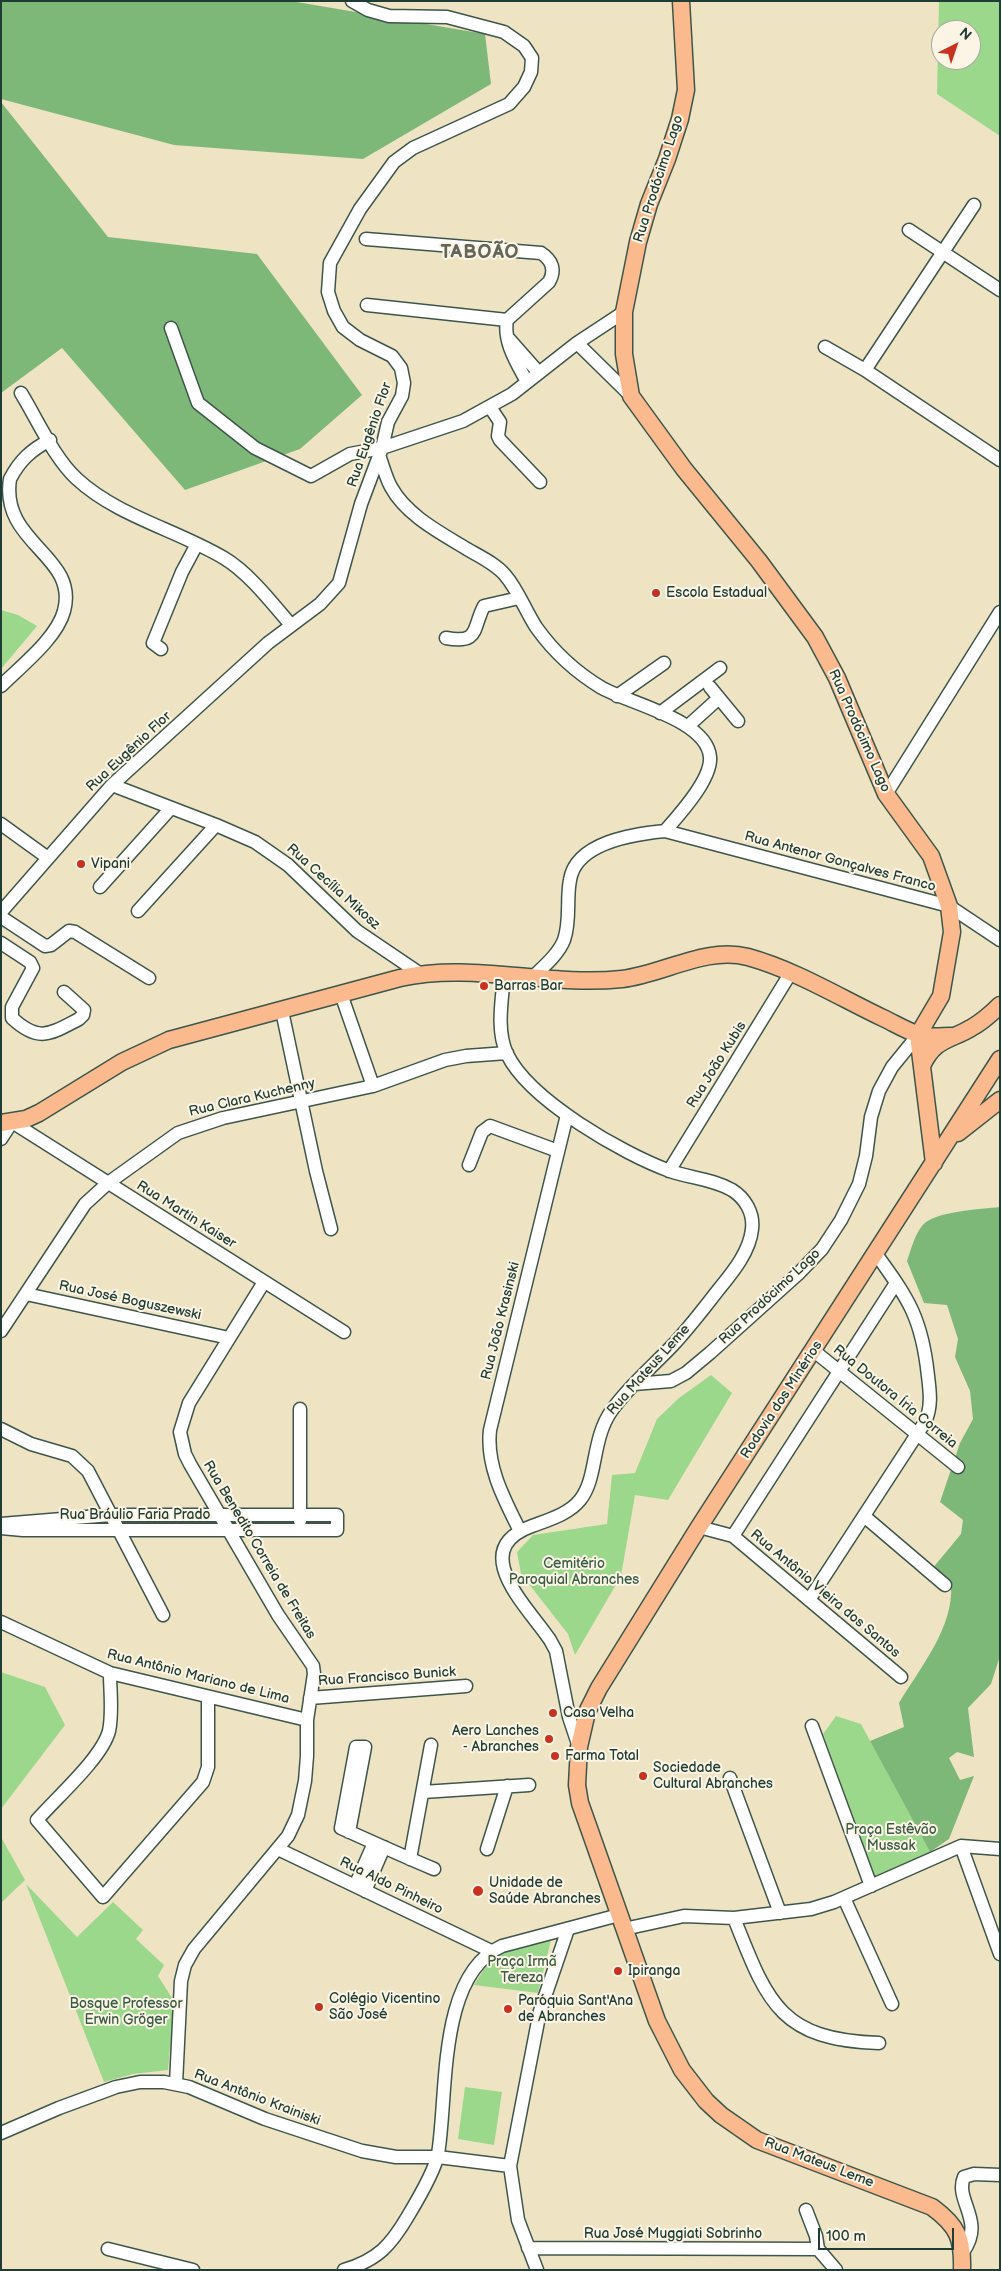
<!DOCTYPE html>
<meta charset="utf-8">
<style>
body{margin:0}
#map{position:relative;width:1001px;height:2271px;overflow:hidden;background:#eee4c4;font-family:"Balsamiq Sans",sans-serif}
canvas{display:block}
.frame{position:absolute;inset:0;border:2px solid #1f3d34;pointer-events:none}
.north{position:absolute;left:931px;top:20px;width:50px;height:50px;box-sizing:border-box;background:#fcf5e5;border:1px solid #a4ab9e;border-radius:50%;rotate:41deg;font-size:14px;font-weight:700;line-height:20px;text-align:center;color:#1f3d34}
.north::after{content:'';display:block;margin:auto;width:18px;height:22px;background:#c8321e;clip-path:polygon(50% 0,100% 100%,50% 72%,0 100%)}
.scale{position:absolute;left:818px;top:2228px;width:136px;height:22px;box-sizing:border-box;border:2px solid #1f3d34;border-top:0;padding-left:6px;font-size:15px;line-height:18px;white-space:nowrap;color:#1f3d34;-webkit-text-stroke:4px #fcf5e5;paint-order:stroke}
</style>
<div id="map">
<canvas width="1001" height="2271"></canvas>
<div class="frame"></div>
<div class="north">N</div>
<div class="scale">100 m</div>
</div>
<script>
const ctx = document.querySelector('canvas').getContext('2d');
ctx.lineJoin = 'round';
function paint(path, color) {
  ctx.fillStyle = color;
  ctx.fill(path, 'evenodd');
}
function trace(path, color, width, dash) {
  ctx.strokeStyle = color;
  ctx.lineWidth = width;
  ctx.lineCap = dash ? 'butt' : 'round';
  ctx.setLineDash(dash || []);
  ctx.stroke(path);
}
function drawText(font, color, halo, rows, align = 'center') {
  ctx.font = font + ' "Balsamiq Sans",sans-serif';
  ctx.lineWidth = 4;
  ctx.setLineDash([]);
  ctx.textBaseline = 'middle';
  ctx.strokeStyle = halo;
  ctx.fillStyle = color;
  for (const [text, x, y, turn = 0] of rows) {
    ctx.save();
    ctx.translate(x, y);
    ctx.rotate((+turn || 0) * Math.PI / 180);
    ctx.textAlign = isNaN(turn) ? turn : align;
    if (halo) ctx.strokeText(text, 0, 0);
    ctx.fillText(text, 0, 0);
    ctx.restore();
  }
}
paint(new Path2D(`
 M939 1H1000V136L937 94ZM941 30H971V60H941Z
 M1 610 18 615 37 626 1 669Z
 M711 1375 732 1393 668 1500 635 1495 621 1576 575 1655 568 1634 521 1574 517 1552 533 1535 607 1524 612 1475 635 1473 657 1419 679 1398Z
 M1 1672 45 1687 65 1725 1 1809Z
 M836 1716 861 1724 930 1852 875 1876 823 1734Z
 M1 1837 25 1880 1 1903Z
 M26 1884 77 1937 113 1902 143 1930 136 1939 164 1965 158 1976 174 2001 168 2070 133 2074 104 2082Z
 M551 1940 538 1993 474 1985 493 1955Z
 M465 2087 502 2092 494 2145 458 2139Z`), '#9cd88c');
paint(new Path2D(`
 M1 1H291L485 34 491 84 363 159 174 145 1 99Z
 M1 102 108 237 257 254 362 395 300 449 185 490 62 348 1 393Z
 M1000 1207V1656L991 1684 968 1708 974 1757 957 1752 949 1758 960 1780 974 1776 949 1839 930 1852 870 1741 904 1727 899 1703C920 1668 954 1627 951 1585L932 1569 961 1534 963 1520 940 1502 960 1443 973 1419 970 1391 955 1357 958 1339 947 1305 924 1303 907 1261C911 1250 914 1236 922 1226 933 1211 982 1209 1000 1207Z`), '#7db878');
const minor = new Path2D(`
 M909 230 1000 290
 M366 239 541 253C552 260 556 270 549 282L507 320C503 342 517 363 527 382
 M367 305 507 320
 M171 328 198 403 255 448 311 476 350 454 382 448 463 421 512 394 577 343 624 312
 M509 339 539 373
 M577 343 631 396
 M825 347 865 370 1000 460
 M865 370 974 205
 M21 393C37 419 54 458 77 479 117 516 177 530 224 558 249 573 272 603 291 625
 M490 407 500 422 498 436 500 440 540 482
 M379 455C383 466 386 478 391 487 407 516 441 533 467 549 479 556 496 564 505 575 518 590 525 610 536 627 553 651 577 673 602 688 631 704 707 720 710 757 712 779 679 815 665 831 634 834 576 842 570 880 566 900 571 920 564 940 558 955 543 967 532 978
 M446 638C480 644 472 629 484 606L519 598
 M161 649 153 643 182 572 197 544
 M1 686C21 666 57 638 64 611 79 555 0 544 10 479 20 460 31 450 50 440
 M710 687 738 721
 M617 696 664 663
 M660 713 720 668
 M688 726 719 698
 M112 785 216 825 255 842 288 865 357 931 419 973
 M886 794 1000 612
 M1 824 48 858
 M665 831 949 906 1000 940
 M100 887 171 808
 M138 911 216 825
 M1 912 112 785 268 643 320 604 339 583 361 504 382 448 388 422 402 396 404 383 401 368 392 356 360 340 343 327 334 311 328 292 330 263 360 209 394 162 413 148 509 104 524 87 531 72 532 58 524 46 504 32 447 17 389 16 368 10 352 1
 M1 917 45 946 51 945 69 931 75 932 149 978
 M1 943 30 962 33 968 12 1007V1018C39 1043 50 1034 79 1019L83 1015 84 1010 64 992
 M504 976C502 1000 496 1031 507 1054 529 1100 623 1154 670 1171 690 1178 713 1179 732 1190 745 1198 754 1213 752 1229 750 1251 733 1272 719 1289 704 1308 689 1328 672 1346 652 1367 629 1386 612 1410 591 1439 598 1478 580 1500 569 1514 548 1520 532 1526 466 1550 528 1607 550 1640L556 1651 569 1717 579 1747
 M341 994 373 1086
 M282 1011 316 1171 331 1229
 M1 1139 12 1122 344 1332
 M469 1165 482 1132 490 1126 558 1151
 M669 1171 790 974
 M26 1294 229 1338
 M1 1331 85 1204 108 1183 178 1133 223 1118 373 1086 445 1060 466 1056 507 1053
 M814 1351 958 1467
 M634 1384 671 1381 686 1373 710 1353 798 1274 822 1249 841 1220 859 1184 866 1156 871 1117 879 1091 892 1067 918 1035
 M1 1429 31 1444 72 1456 88 1471 163 1615
 M864 1516 945 1585
 M300 1521V1409
 M1 1524 111 1515H337V1530H23L1 1528
 M699 1527 733 1536 901 1677
 M520 1531C504 1499 486 1466 490 1430L567 1115
 M733 1536 896 1283
 M809 1600 925 1422C932 1407 930 1392 928 1376 922 1319 909 1299 876 1254
 M1 1622 110 1673 307 1720
 M110 1673C110 1691 113 1713 109 1731 102 1758 56 1798 37 1820L103 1897 203 1782 208 1767V1697
 M310 1698 466 1686
 M812 1726 871 1886
 M730 1778 780 1913
 M423 1792 529 1785
 M349 1832 365 1747H356L341 1828C372 1842 403 1856 434 1869
 M961 1846 1000 1954
 M278 1849 491 1951
 M487 1849 507 1786
 M410 1859 431 1745
 M355 1886 374 1843
 M365 1891 384 1847
 M844 1898 892 2004
 M734 1918C767 2001 779 2040 879 2043
 M624 1929 684 1916 734 1918 811 1909 834 1902 961 1846 1000 1849
 M176 2084 181 1981 185 1965 194 1949 288 1836 298 1815 305 1781 307 1756V1720L314 1674 313 1666 278 1615 190 1464 185 1454 180 1432 189 1403 264 1282
 M1 2133 59 2108 116 2087 140 2082H164L189 2087 265 2119 362 2151 396 2157H438L510 2166
 M806 2210 816 2236 818 2249 836 2270
 M528 2248 818 2249
 M108 2249 193 2270
 M963 2252C986 2220 954 2201 964 2177L974 2174 1000 2175
 M344 2270C378 2260 391 2245 408 2216 417 2201 435 2170 438 2154 448 2095 437 1975 502 1946L619 1915
 M537 2270 518 2220 510 2166 540 2011 568 1929`);
const major = new Path2D(`
 M681 1 686 90 680 119 667 159 649 204 638 242 624 312V354L631 396 684 469 759 561 815 637 837 678 886 794 931 856 949 906 952 932 941 996 918 1035
 M918 1035 934 1163
 M922 1066C934 1039 949 1041 971 1028 982 1022 991 1014 1000 1005
 M1 1123 26 1119 39 1113 122 1062 169 1040 400 978C473 962 548 987 622 979 664 974 706 946 748 957 795 970 839 997 883 1018 894 1023 905 1030 917 1034 926 1038 940 1036 951 1036
 M958 1133 1000 1100
 M962 2270C963 2239 958 2226 932 2207L757 2140 721 2115 706 2101 682 2070 657 2021 580 1803 577 1785 579 1747 587 1712 599 1688 699 1527 1000 1059`);
trace(minor, '#3e564a', 15);
trace(major, '#3e564a', 19);
trace(minor, '#fff', 12);
trace(major, '#fbba8d', 16);
for (const [x, y, r, color] of [
 [656,593,5,"#c8321e"],
 [81,864,5,"#c8321e"],
 [484,986,5,"#c8321e"],
 [553,1713,5,"#c8321e"],
 [549,1739,5,"#c8321e"],
 [555,1756,5,"#c8321e"],
 [643,1776,5,"#c8321e"],
 [478,1891,6,"#c8321e"],
 [618,1971,5,"#c8321e"],
 [319,2007,5,"#c8321e"],
 [508,2009,5,"#c8321e"]
]) {
  const dot = new Path2D();
  dot.arc(x, y, r, 0, 2 * Math.PI);
  ctx.fillStyle = color;
  ctx.fill(dot);
  trace(dot, '#fcf5e5', 2);
}
drawText('14px', '#1f3d34', '#fcf5e5', [
 ["Rua Prodócimo Lago",659,179,-72],
 ["Rua Eugênio Flor",370,435,-71],
 ["Rua Prodócimo Lago",859,731,66],
 ["Rua Eugênio Flor",129,752,-43],
 ["Rua Antenor Gonçalves Franco",840,862,15],
 ["Rua Cecília Mikosz",333,887,42],
 ["Rua João Kubis",717,1065,-58],
 ["Rua Clara Kuchenny",252,1098,-13],
 ["Rua Martin Kaiser",186,1215,32],
 ["Rua Prodócimo Lago",770,1297,-43],
 ["Rua José Boguszewski",130,1301,12],
 ["Rua João Krasinski",501,1321,-76],
 ["Rua Mateus Leme",649,1370,-48],
 ["Rua Doutora Íria Correia",895,1397,39],
 ["Rodovia dos Minérios",782,1400,-57],
 ["Rua Bráulio Faria Prado",135,1515],
 ["Rua Benedito Correia de Freitas",259,1550,59],
 ["Rua Antônio Vieira dos Santos",825,1594,40],
 ["Rua Antônio Mariano de Lima",198,1677,14],
 ["Rua Francisco Bunick",387,1677,-4],
 ["Rua Aldo Pinheiro",391,1886,26],
 ["Rua Antônio Krainiski",257,2098,21],
 ["Rua Mateus Leme",819,2163,21],
 ["Rua José Muggiati Sobrinho",673,2234]
]);
drawText('14px', '#1f3d34', '#fcf5e5', [
 ["Escola Estadual",666,593],
 ["Vipani",91,864],
 ["Barras Bar",494,986],
 ["Casa Velha",563,1713],
 ["Aero Lanches",539,1731,"right"],
 ["- Abranches",539,1747,"right"],
 ["Farma Total",565,1756],
 ["Sociedade",653,1768],
 ["Cultural Abranches",653,1784],
 ["Unidade de",489,1883],
 ["Saúde Abranches",489,1899],
 ["Ipiranga",628,1971],
 ["Colégio Vicentino",329,1999],
 ["São José",329,2015],
 ["Paróquia Sant'Ana",518,2001],
 ["de Abranches",518,2017]
], 'left');
drawText('14px', '#385c46', '#fcf5e5', [
 ["Cemitério",574,1564],
 ["Paroquial Abranches",574,1580],
 ["Praça Estêvão",891,1830],
 ["Mussak",891,1846],
 ["Praça Irmã",522,1962],
 ["Tereza",522,1978],
 ["Bosque Professor",126,2004],
 ["Erwin Gröger",126,2020]
]);
ctx.letterSpacing = '1px';
drawText('bold 19px', '#636659', '#fcf5e5', [
 ["TABOÃO",480,253]
]);
ctx.letterSpacing = '0px';
</script>
